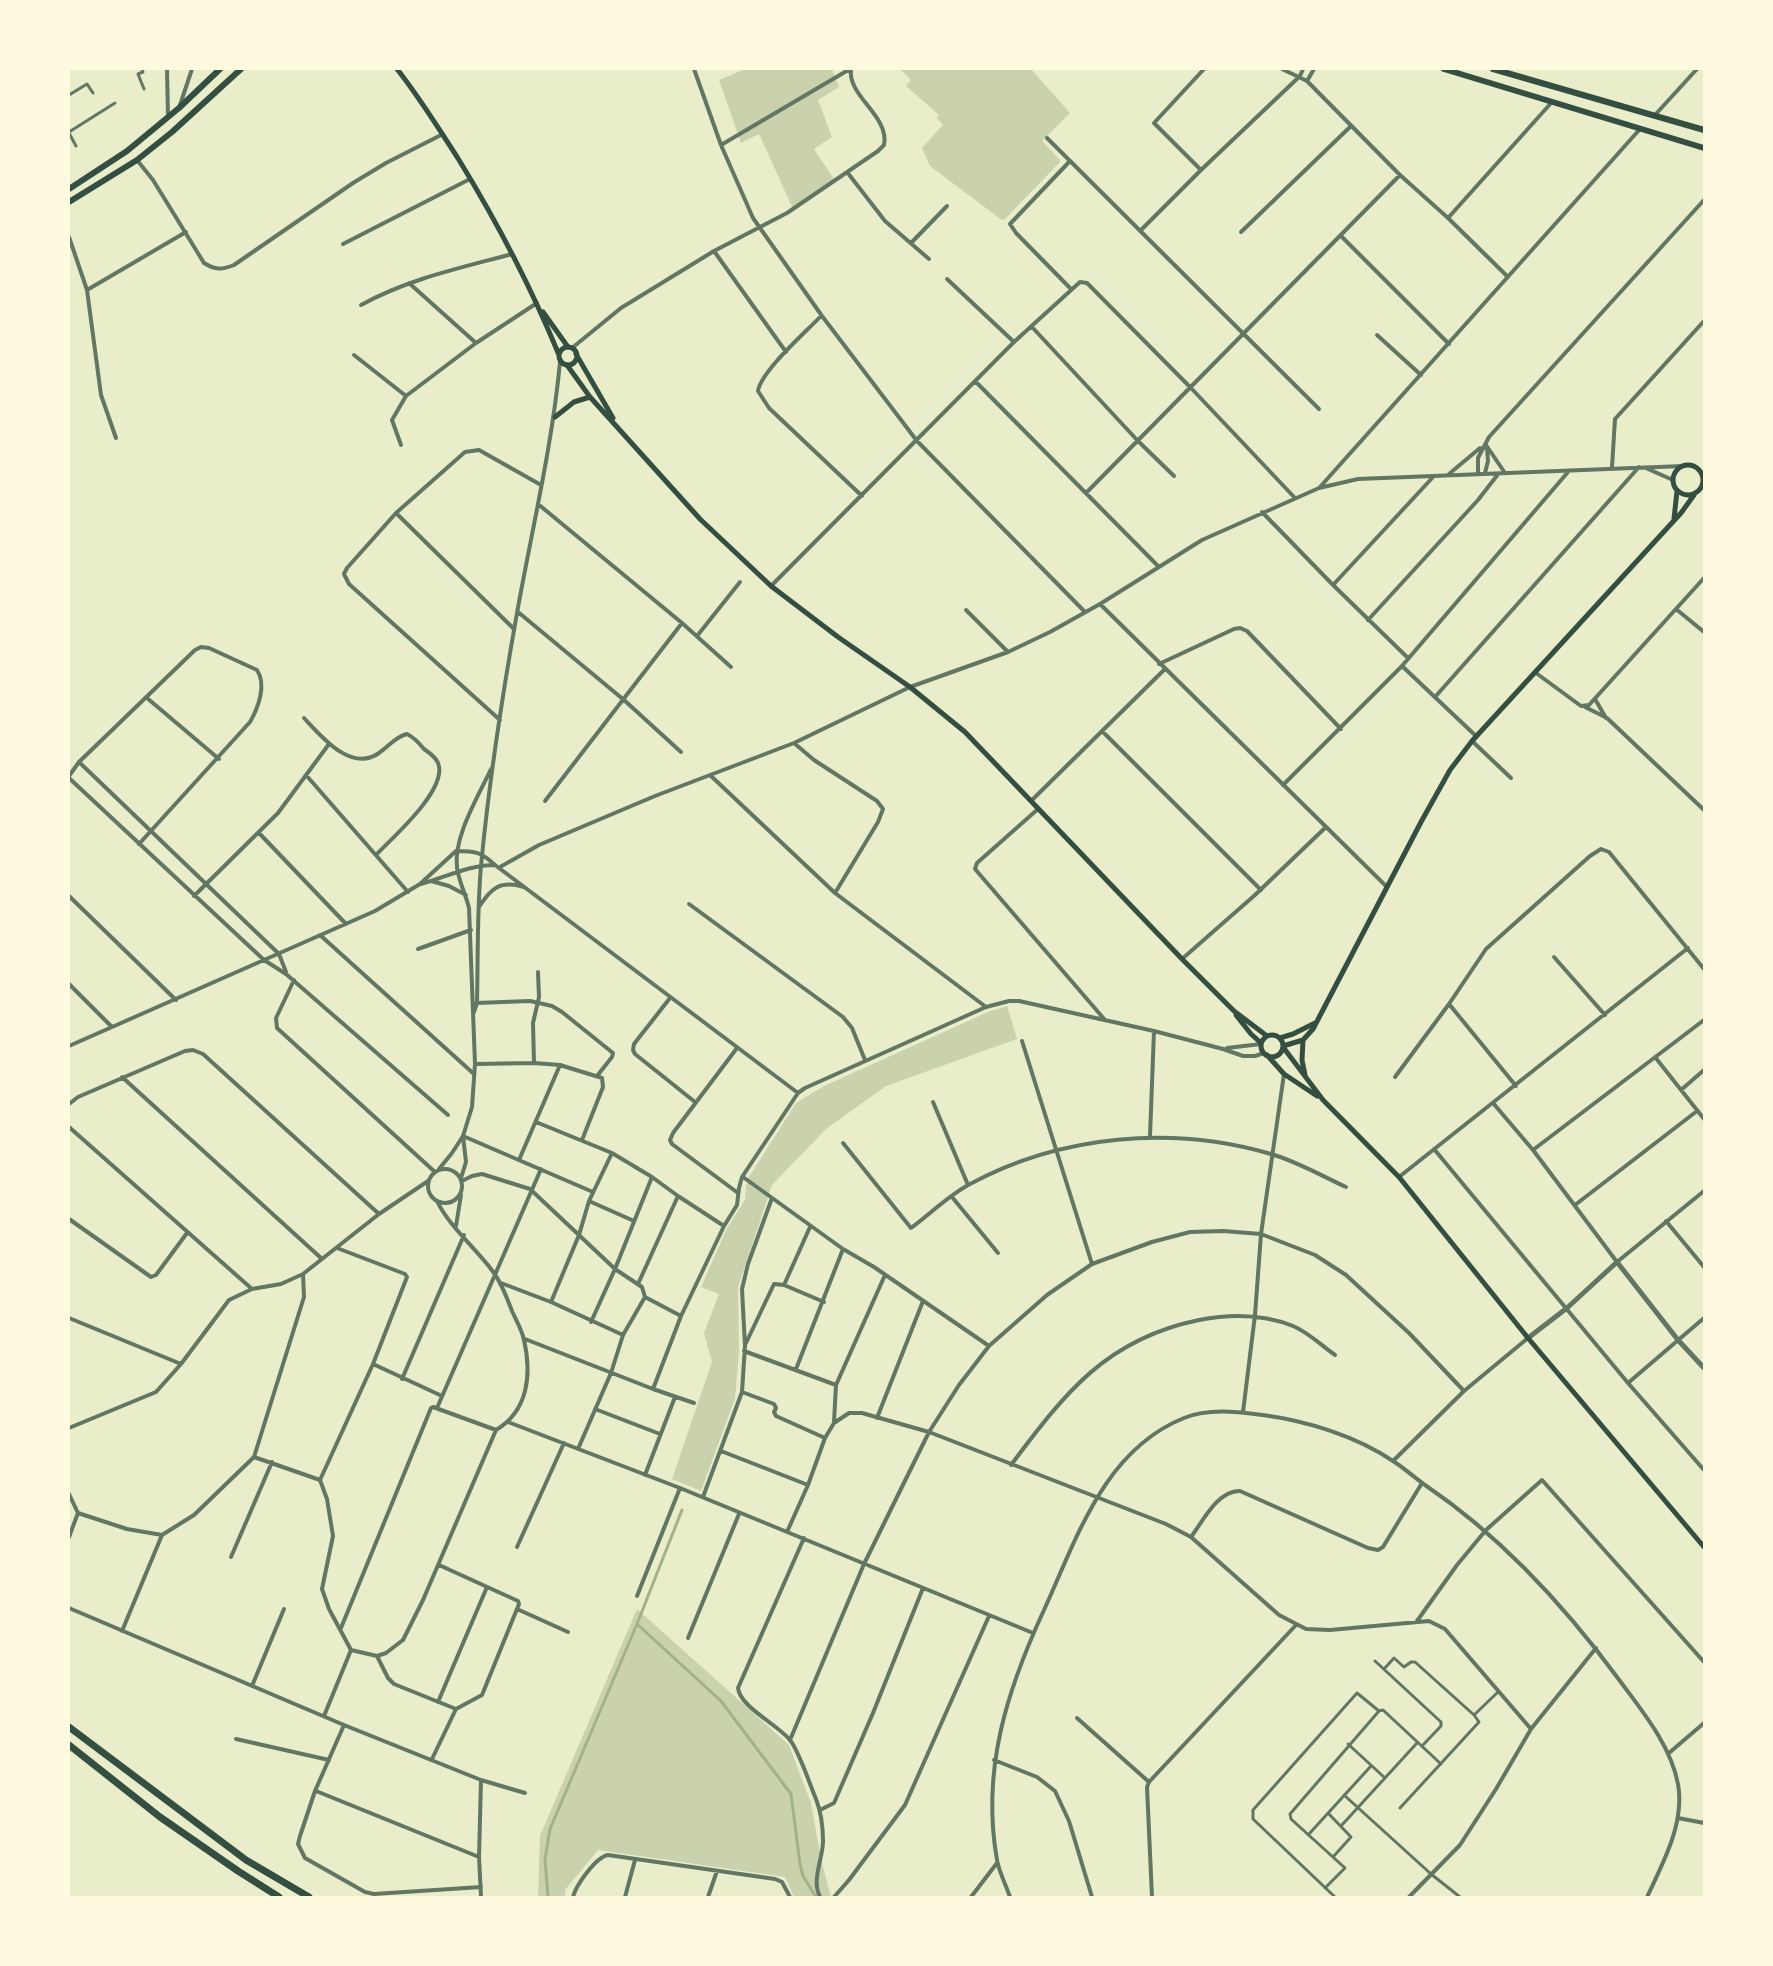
<!DOCTYPE html>
<style>
body{margin:0}
#map{position:relative;width:1773px;height:1966px;overflow:hidden;background:#e9edc9;font-family:"Crimson Pro",serif}
canvas{display:block}
.frame{position:absolute;inset:0;border:70px solid #fefae0;pointer-events:none}
</style>
<div id="map">
<canvas width="1773" height="1966"></canvas>
<div class="frame"></div>
</div>
<script>
const ctx = document.querySelector('canvas').getContext('2d');
ctx.lineJoin = 'round';
function paint(path, color) {
  ctx.fillStyle = color;
  ctx.fill(path, 'evenodd');
}
function trace(path, color, width, dash) {
  ctx.strokeStyle = color;
  ctx.lineWidth = width;
  ctx.lineCap = dash ? 'butt' : 'round';
  ctx.setLineDash(dash || []);
  ctx.stroke(path);
}
paint(new Path2D(`
 M745 69H832L839 87 818 100 832 137 814 149 834 179 793 209 759 134 761 133 741 143 719 80Z
 M900 69H1031L1070 113 1042 141 1060 160V162L1004 220H1002L930 166 922 148 943 125 937 118 939 115 906 86 911 80Z
 M1007 1006 1017 1039 886 1086 826 1129 772 1185 738 1287 739 1351 735 1399 701 1491 672 1479 712 1362 704 1333 719 1294 701 1287 727 1228 745 1200 747 1180 796 1103 824 1086 988 1012Z
 M637 1609 789 1745 811 1803 821 1859 831 1897H794L785 1877 598 1850 565 1890V1897H538L540 1836Z`), '#cad2ad');
trace(new Path2D(`
 M637 1624 721 1701 791 1794 800 1864 803 1876 816 1897
 M548 1897 545 1859 550 1829 637 1624 682 1510`), '#a3b18a', 3);
trace(new Path2D(`
 M142 69 143 72 138 74 144 89
 M69 95 87 84 93 93
 M69 132 115 103
 M69 133 76 146
 M1375 1661 1441 1722V1726L1422 1746
 M1384 1669 1394 1658 1404 1667 1411 1662H1415L1474 1715 1479 1722 1400 1808
 M1474 1715 1498 1692
 M1348 1744 1385 1778
 M1344 1795 1431 1874 1460 1897
 M1328 1813 1351 1837 1333 1857
 M1341 1826 1417 1743
 M1309 1834 1371 1766
 M1325 1888 1345 1868 1291 1819 1290 1814 1379 1711 1383 1710 1441 1764
 M1335 1897 1253 1819V1810L1357 1693 1379 1711`), '#617663', 3);
trace(new Path2D(`
 M167 69 168 116
 M694 69 721 145 753 218 822 316 917 441 1085 612
 M1282 69 1307 81 1400 175 1448 218 1508 277
 M1307 81 1314 69
 M180 105 192 69
 M1654 116 1697 69
 M1047 138 1319 409
 M721 145 850 69
 M137 160 153 180 204 263C215 270 222 270 234 265L353 183 386 163 443 134
 M1070 161 1010 224 1016 233 1071 289
 M1201 170 1154 123 1204 69
 M847 172 885 221 929 259
 M1448 218 1552 102
 M1140 231 1201 170 1300 76 1303 69
 M1241 232 1351 126
 M69 237 87 290
 M1342 237 1449 344
 M911 243 947 206
 M343 244 470 179
 M714 251 786 352
 M947 279 1014 342
 M409 283 476 343
 M361 305C408 279 460 268 512 254
 M821 316C806 332 761 371 758 391L769 408 862 496
 M1032 327 1138 441 1174 476
 M1377 335 1421 375
 M572 348 621 308 714 251 787 213 878 151 884 145C890 116 847 96 851 69
 M354 355 406 396
 M975 381 1158 566
 M116 438 101 395 87 290 186 232
 M401 445 392 420 406 396 476 343 537 303
 M1486 445 1505 473
 M1612 467 1615 419 1704 321
 M1648 469 1673 480
 M1485 473 1488 461 1487 448
 M1449 474 1480 448
 M1478 474V458L1489 437 1704 200
 M1320 487 1640 129
 M1086 493 1400 175
 M538 504 682 623 731 667
 M1262 512 1333 585 1408 658
 M396 513 514 629
 M1333 585 1434 476
 M771 586 1014 342 1080 282 1087 283 1191 388 1295 498
 M1100 604 1387 887
 M1676 609 1704 632
 M966 610 1008 652
 M518 612 624 700 681 752
 M1368 620 1478 500 1499 473
 M697 636 740 582
 M1159 664 1234 629 1240 628 1247 631 1341 729
 M1402 666 1476 736
 M1536 673 1581 706 1589 705 1704 578
 M1435 697 1639 467
 M147 698 219 759
 M1595 699 1606 718
 M1585 707 1607 718 1704 810
 M304 718C321 736 351 773 379 753 388 747 396 736 407 734 414 737 419 743 424 749 430 753 438 759 439 766 444 793 393 837 376 855
 M500 720 349 584 344 574 347 568 396 513 465 452 479 450 541 485
 M1103 732 1261 890
 M1472 741 1511 778
 M794 743 814 760 877 801 883 809 878 822 835 893
 M79 762 279 954 286 972
 M306 775 408 892
 M69 776 79 762 195 650 201 647 209 648 257 670C267 685 258 708 250 722L139 844
 M711 776 835 893 986 1007
 M69 778 264 960 286 974 448 1115
 M1283 785 1402 666 1568 472
 M545 801 682 623
 M1031 801 1165 669
 M1038 809 977 863 975 869 1105 1020
 M259 833 346 924
 M500 867 539 845 655 796 794 743 910 687 1008 652 1050 632 1100 604 1202 540 1319 488 1358 479 1683 466
 M431 881 449 886 466 895
 M421 884C447 877 468 865 495 865
 M69 896 176 1000
 M194 896 278 813 329 744
 M689 904 843 1017 852 1028 865 1060
 M479 907C491 888 500 880 524 887
 M320 935 474 1074
 M418 949 471 930
 M1554 957 1605 1015
 M1182 959 1255 895 1326 827
 M294 980 276 1018 277 1028 435 1172
 M69 984 112 1027
 M670 998 634 1044 633 1050 635 1054 695 1102
 M476 1003 530 1001 552 1006 562 1012 613 1053 612 1057 597 1076
 M1449 1004 1516 1086
 M474 1012 477 1003C478 957 477 911 481 866 489 782 502 697 517 613 532 529 552 447 560 362
 M1022 1041 1092 1264
 M69 1046 375 911 420 884 456 851C476 851 481 852 495 865L798 1093
 M737 1048 673 1133 670 1140 672 1144 738 1193
 M1227 1048 1261 1044
 M1655 1057 1704 1119
 M534 1063 533 1023 539 997 538 972
 M475 1064 534 1063 560 1065 602 1078 603 1087 582 1140
 M122 1077 321 1258
 M1395 1077 1449 1004 1486 949 1590 856 1601 849 1609 852 1704 969
 M1681 1090 1704 1070
 M933 1102 968 1185
 M1493 1103 1533 1150 1617 1262 1704 1191
 M69 1104 78 1097 185 1051 193 1050 203 1054 379 1214
 M536 1122 612 1153 652 1177 678 1196 724 1226
 M69 1127 252 1289
 M463 1136 593 1192
 M1150 1136 1154 1031
 M843 1143 911 1228C930 1214 949 1195 970 1184 1061 1135 1172 1125 1271 1154 1296 1161 1322 1176 1346 1187
 M1434 1149 1628 1383 1704 1470
 M1533 1150 1704 1020
 M519 1160 560 1065
 M428 1186a17 17 0 1 1 34 0a17 17 0 1 1-34 0Z
 M439 1169 452 1153 463 1136 472 1107 475 1064 469 908C466 895 459 882 457 868 453 837 478 797 491 769
 M743 1177 843 1249 874 1267 989 1346
 M1399 1177 1688 948
 M461 1178 466 1162 463 1136
 M462 1181 472 1176 482 1174 530 1189 615 1269 642 1287 645 1297 681 1316
 M952 1197 998 1253
 M589 1201 634 1221
 M1575 1205 1697 1111
 M69 1219 151 1277 156 1275 187 1233
 M1666 1221 1704 1267
 M456 1226 461 1195
 M501 1283 551 1302 623 1335
 M638 1284 678 1196
 M784 1285 810 1227
 M551 1302 579 1235 589 1201 612 1153
 M69 1318 181 1364
 M591 1322 615 1269 652 1177
 M525 1339 653 1389 694 1403
 M746 1343 774 1284 784 1285 824 1302
 M744 1351 836 1385
 M373 1364 442 1396
 M796 1369 843 1249
 M402 1379 464 1235
 M1628 1383 1704 1318
 M653 1389 681 1316 724 1226 737 1205 739 1188 742 1177 798 1093 805 1088 986 1007 1009 1001H1019L1154 1031 1223 1049 1243 1056H1255L1264 1053
 M742 1392 774 1404 776 1408 774 1412 776 1416 825 1438
 M437 1408 541 1169
 M595 1409 660 1434
 M1243 1412 1255 1315 1261 1234 1284 1074
 M877 1418 923 1301
 M508 1422 680 1488 1033 1633
 M834 1422 836 1385 885 1275
 M69 1428 156 1392 181 1364 229 1300 252 1289 281 1284 303 1274 379 1214 428 1181
 M578 1449 611 1373 623 1335 645 1297
 M721 1451 808 1485
 M254 1457 320 1480 327 1499 333 1536 322 1589 329 1609 351 1650 324 1716
 M1393 1461 1464 1391 1528 1338
 M1011 1465C1065 1393 1106 1339 1199 1320 1230 1314 1263 1314 1293 1326 1308 1332 1322 1346 1335 1355
 M645 1475 675 1397
 M320 1480 373 1364 407 1277 405 1274 337 1248
 M69 1494 78 1513 127 1529 162 1535 194 1515 254 1457 304 1297 303 1274
 M703 1497 742 1392 745 1346 742 1289 748 1264 772 1198
 M787 1532 808 1485 825 1438 834 1423 849 1413H862L929 1432 1166 1524 1191 1537 1279 1615 1306 1629 1330 1630 1429 1621 1445 1629 1531 1729
 M69 1537 78 1513
 M1191 1537C1203 1521 1218 1490 1240 1491L1368 1548 1378 1550 1383 1547 1422 1483
 M804 1538 738 1688C740 1707 777 1724 790 1740 799 1751 810 1785 816 1799 821 1812 823 1828 823 1841 823 1859 811 1880 820 1897
 M517 1547 564 1443
 M231 1557 272 1462
 M439 1565 518 1601 519 1604 517 1609 568 1632
 M637 1596 680 1488
 M69 1608 344 1725 481 1780 525 1793
 M1417 1621 1457 1565 1486 1530 1542 1480 1704 1662
 M341 1628 431 1408 433 1407 496 1430
 M122 1631 162 1535
 M688 1638 739 1514
 M351 1650 377 1656 386 1653 403 1640 423 1600 496 1430C528 1411 532 1375 524 1340 522 1330 516 1320 512 1311 507 1298 502 1284 494 1273 477 1249 450 1228 437 1201
 M377 1656 388 1678 394 1684 456 1709
 M252 1686 284 1609
 M438 1702 487 1587
 M456 1709 482 1695 517 1609
 M1077 1718 1149 1782 1296 1625
 M344 1725 315 1791 300 1836 298 1844 305 1858 365 1892 374 1894 481 1887
 M236 1739 329 1760
 M790 1740 864 1564 929 1432 959 1385 989 1346 1047 1295 1092 1264 1152 1242 1190 1232 1223 1231 1261 1234 1315 1255 1346 1275 1409 1333 1464 1391
 M1669 1753 1704 1723
 M432 1759 456 1709
 M994 1760 1037 1777 1055 1791 1069 1821 1092 1897
 M481 1780 479 1857 481 1897
 M1149 1782 1147 1787 1152 1897
 M316 1791 479 1857
 M820 1810 834 1803 873 1713 923 1588
 M1678 1818 1704 1823
 M573 1897C576 1885 596 1857 608 1855L775 1879 782 1882 790 1897
 M625 1897 635 1860
 M708 1897 717 1871
 M834 1897 849 1880 905 1805 989 1616
 M971 1897 997 1863
 M1010 1897C1006 1885 999 1872 997 1860 981 1770 1007 1690 1044 1610 1077 1538 1104 1450 1184 1418 1209 1408 1238 1412 1263 1415 1307 1421 1356 1436 1393 1461 1404 1468 1414 1477 1425 1485 1502 1537 1565 1606 1620 1681 1643 1712 1671 1746 1678 1784 1685 1823 1663 1863 1647 1897
 M1409 1897 1460 1845 1496 1789 1531 1729 1596 1648`), '#617663', 4);
trace(new Path2D(`
 M1528 1338 1567 1308 1617 1262 1678 1340 1704 1368`), '#617663', 5);
trace(new Path2D(`
 M397 69C420 98 439 129 459 160 497 222 531 287 559 355
 M543 312 568 347
 M559 356a9 9 0 1 1 18 0a9 9 0 1 1-18 0Z
 M576 354 613 418
 M567 365 590 397 700 519 771 586 838 637 910 687 965 732 1182 959 1234 1011 1267 1036
 M555 417 574 402 590 397
 M1673 480a15 15 0 1 1 30 0a15 15 0 1 1-30 0Z
 M1674 519 1677 491
 M1236 1015 1251 1034 1261 1043
 M1261 1046a11 11 0 1 1 22 0a11 11 0 1 1-22 0Z
 M1280 1038 1293 1034 1315 1023
 M1303 1040 1302 1060 1305 1075
 M1283 1046 1303 1040 1313 1029 1421 822 1450 770 1472 741 1681 513 1694 495
 M1283 1047 1323 1100 1399 1177 1528 1338 1704 1547
 M1267 1055 1284 1074 1317 1096`), '#344e41', 5);
trace(new Path2D(`
 M1444 69 1704 148
 M1493 69 1704 130
 M69 189 127 151 179 108 220 69
 M69 202 137 160 172 132 241 69`), '#344e41', 6);
trace(new Path2D(`
 M69 1727 246 1860 309 1897
 M69 1745 160 1817 238 1871 279 1897`), '#344e41', 7);
</script>
